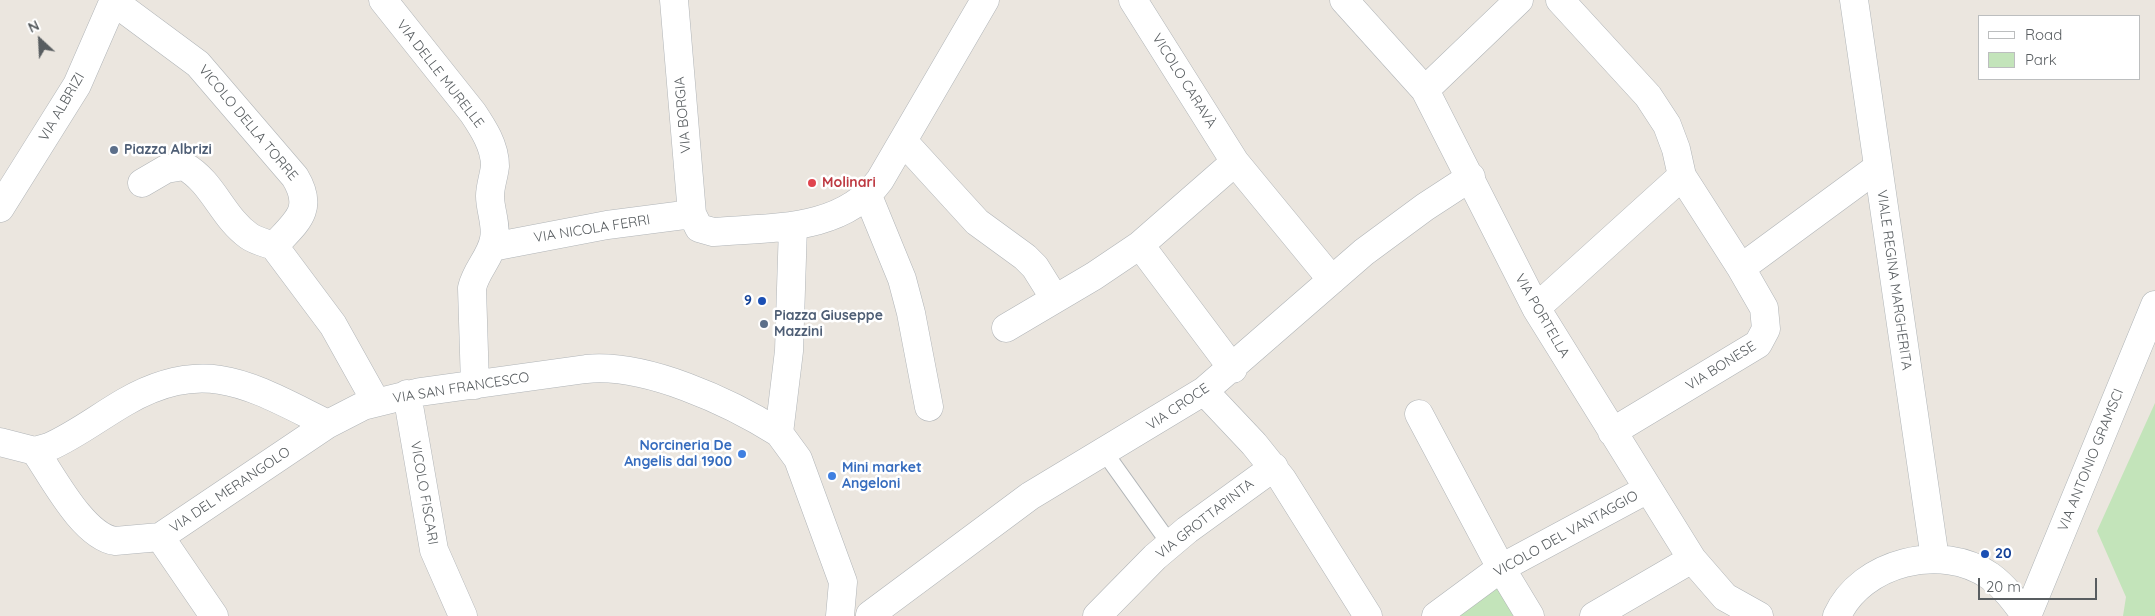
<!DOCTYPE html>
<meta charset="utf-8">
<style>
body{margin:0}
#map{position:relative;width:2155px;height:616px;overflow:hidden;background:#ebe6df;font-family:Quicksand,sans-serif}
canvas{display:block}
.legend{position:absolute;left:1978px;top:15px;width:162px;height:65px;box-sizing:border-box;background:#fff;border:1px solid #bcbebf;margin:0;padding:6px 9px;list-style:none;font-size:15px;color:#585d60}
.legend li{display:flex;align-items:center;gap:10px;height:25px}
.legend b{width:25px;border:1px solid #bcbebf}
.north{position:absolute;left:15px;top:15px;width:50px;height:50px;-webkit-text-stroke:4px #fff;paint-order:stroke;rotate:335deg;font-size:14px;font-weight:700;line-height:20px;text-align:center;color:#585d60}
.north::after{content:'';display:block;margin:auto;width:18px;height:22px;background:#585d60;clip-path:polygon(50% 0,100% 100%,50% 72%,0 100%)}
.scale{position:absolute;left:1978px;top:578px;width:119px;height:22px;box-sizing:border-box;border:2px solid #585d60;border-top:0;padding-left:6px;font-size:15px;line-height:18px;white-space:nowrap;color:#585d60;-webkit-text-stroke:4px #fff;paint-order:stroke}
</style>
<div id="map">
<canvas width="2155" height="616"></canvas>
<ul class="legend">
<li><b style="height:6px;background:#fff"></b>Road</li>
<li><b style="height:14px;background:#c3e4ba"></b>Park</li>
</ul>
<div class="north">N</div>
<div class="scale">20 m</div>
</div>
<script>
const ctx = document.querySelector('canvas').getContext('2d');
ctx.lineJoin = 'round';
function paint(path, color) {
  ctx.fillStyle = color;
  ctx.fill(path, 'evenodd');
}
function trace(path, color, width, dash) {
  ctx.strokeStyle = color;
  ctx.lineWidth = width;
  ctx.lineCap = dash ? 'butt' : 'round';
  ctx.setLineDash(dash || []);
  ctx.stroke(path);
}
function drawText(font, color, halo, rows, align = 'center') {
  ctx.font = font + ' Quicksand,sans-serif';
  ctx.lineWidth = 5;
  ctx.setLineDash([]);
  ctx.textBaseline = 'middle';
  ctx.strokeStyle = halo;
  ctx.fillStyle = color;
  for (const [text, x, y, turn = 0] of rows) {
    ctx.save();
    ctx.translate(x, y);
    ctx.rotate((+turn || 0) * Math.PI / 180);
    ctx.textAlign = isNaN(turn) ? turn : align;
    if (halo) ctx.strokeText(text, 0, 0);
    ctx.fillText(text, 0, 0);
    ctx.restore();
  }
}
paint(new Path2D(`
 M2155 403V616H2123L2126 597 2097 531Z
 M1498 585 1516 616H1457Z`), '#c3e4ba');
const lane = new Path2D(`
 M1105 453 1170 544`);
const street = new Path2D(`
 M383 0 473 113C483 128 495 146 495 166 494 176 490 186 490 196 490 210 497 225 494 239 491 257 476 270 472 288L475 385
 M674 0 692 214 699 228 713 232C771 227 842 232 880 180L985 0
 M1133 0 1235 162
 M1344 0 1425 90 1536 308 1692 559 1725 597 1759 616
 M1560 0 1648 96 1667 125 1676 149 1682 176 1741 268 1764 308 1766 329 1758 344 1612 432
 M113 1 198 64 295 177C315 210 296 222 274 246L333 325 376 402
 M1425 90 1519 0
 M903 141 977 222 1025 257 1035 267 1055 299
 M142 183 166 169 184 166C213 182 222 217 249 236 256 241 266 243 274 246
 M868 196 902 279 911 313 929 407
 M0 208 77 85 114 0
 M793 226 789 351 779 433 798 459 843 582 840 616
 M492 247 607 225 692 214
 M1741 268 1877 168
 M1536 308 1682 176
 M1006 328 1094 276 1140 245
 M1233 369 1140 245 1235 162 1332 280
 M1204 391 1254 444 1282 479 1368 616
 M407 394 434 550 463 616
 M1419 414 1501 568 1530 616
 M0 442 35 451 49 447C76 435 99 417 125 402 207 355 252 387 328 424
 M35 451C53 477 83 536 115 541L160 537
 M870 615 1030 496 1204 391 1364 252 1425 207 1471 177
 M214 616 160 537 328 424 363 406 420 392 586 369C646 363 730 402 779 433
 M1097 616 1155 557 1187 530 1274 467
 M1436 616 1501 568 1648 489
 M1594 616 1692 559`);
const secondary = new Path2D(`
 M1854 0 1935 559
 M1837 616C1861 562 1942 542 1990 576 2005 587 2015 601 2026 616
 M2027 616 2155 305`);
trace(lane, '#b0b4b7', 18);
trace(street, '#b0b4b7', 29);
trace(secondary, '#afb4b7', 29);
trace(lane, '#fff', 16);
trace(street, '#fff', 28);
trace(secondary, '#fff', 28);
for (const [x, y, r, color] of [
 [114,150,5,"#5c6f8a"],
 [812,183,5,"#e0444e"],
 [762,301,5,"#1a4fb4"],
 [764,324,5,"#5c6f8a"],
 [742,454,5,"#3f7fe0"],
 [832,476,5,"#3f7fe0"],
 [1985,554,5,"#1a4fb4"]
]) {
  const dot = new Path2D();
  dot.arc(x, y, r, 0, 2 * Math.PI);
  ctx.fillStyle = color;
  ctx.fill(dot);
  trace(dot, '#fff', 2);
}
drawText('14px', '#585d60', '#fff', [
 ["VIA DELLE MURELLE",440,74,52],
 ["VICOLO CARAVÀ",1184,81,58],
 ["VIA ALBRIZI",62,107,-60],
 ["VIA BORGIA",683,115,-95],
 ["VICOLO DELLA TORRE",248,123,50],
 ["VIA NICOLA FERRI",592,229,-9],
 ["VIALE REGINA MARGHERITA",1894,280,82],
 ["VIA PORTELLA",1542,316,60],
 ["VIA BONESE",1721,366,-32],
 ["VIA SAN FRANCESCO",461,388,-9],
 ["VIA CROCE",1178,407,-34],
 ["VIA ANTONIO GRAMSCI",2091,460,-68],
 ["VIA DEL MERANGOLO",230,490,-34],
 ["VICOLO FISCARI",424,493,80],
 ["VIA GROTTAPINTA",1205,519,-38],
 ["VICOLO DEL VANTAGGIO",1566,534,-29]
]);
drawText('bold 14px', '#4e5e75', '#fff', [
 ["Piazza Albrizi",124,150],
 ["Piazza Giuseppe",774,316],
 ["Mazzini",774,332]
], 'left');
drawText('bold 14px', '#be3a42', '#fff', [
 ["Molinari",822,183]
], 'left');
drawText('bold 14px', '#164399', '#fff', [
 ["9",752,301],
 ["20",1995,554,"left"]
], 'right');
drawText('bold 14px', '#366cbe', '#fff', [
 ["Norcineria De",732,446],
 ["Angelis dal 1900",732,462],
 ["Mini market",842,468,"left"],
 ["Angeloni",842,484,"left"]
], 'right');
</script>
